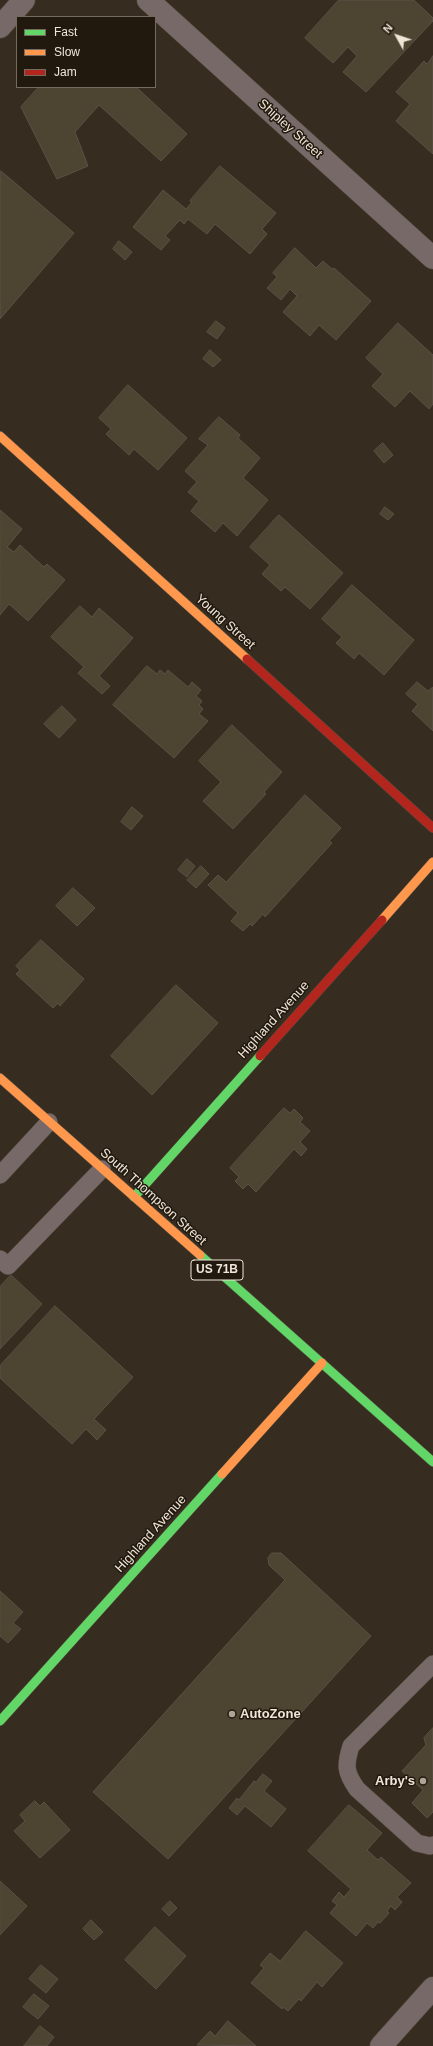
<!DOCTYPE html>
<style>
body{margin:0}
#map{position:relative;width:433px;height:2046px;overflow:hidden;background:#362d20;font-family:Helvetica,sans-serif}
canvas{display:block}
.legend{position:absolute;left:16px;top:16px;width:140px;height:72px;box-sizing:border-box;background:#21190e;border:1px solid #746b5e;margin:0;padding:5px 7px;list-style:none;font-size:12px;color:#f0e5d7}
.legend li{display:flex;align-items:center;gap:8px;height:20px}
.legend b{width:20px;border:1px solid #746b5e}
.north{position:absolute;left:377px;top:16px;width:40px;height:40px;-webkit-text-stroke:3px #21190e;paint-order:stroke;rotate:310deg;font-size:11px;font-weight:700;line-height:16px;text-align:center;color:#f0e5d7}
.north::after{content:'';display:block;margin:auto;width:14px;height:18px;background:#f0e5d7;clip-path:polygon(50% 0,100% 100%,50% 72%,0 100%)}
</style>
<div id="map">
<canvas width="433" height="2046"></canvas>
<ul class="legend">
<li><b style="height:5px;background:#63d668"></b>Fast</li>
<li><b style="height:5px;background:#ff974d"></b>Slow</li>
<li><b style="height:5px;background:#b3261e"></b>Jam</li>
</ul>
<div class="north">N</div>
</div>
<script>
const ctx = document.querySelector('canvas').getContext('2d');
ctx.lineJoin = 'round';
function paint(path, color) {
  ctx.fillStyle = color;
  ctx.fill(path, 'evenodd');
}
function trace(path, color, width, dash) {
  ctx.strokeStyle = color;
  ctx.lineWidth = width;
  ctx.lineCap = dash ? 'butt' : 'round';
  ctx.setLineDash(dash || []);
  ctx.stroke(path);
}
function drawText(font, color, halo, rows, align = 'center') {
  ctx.font = font + ' Helvetica,sans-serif';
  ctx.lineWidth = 3;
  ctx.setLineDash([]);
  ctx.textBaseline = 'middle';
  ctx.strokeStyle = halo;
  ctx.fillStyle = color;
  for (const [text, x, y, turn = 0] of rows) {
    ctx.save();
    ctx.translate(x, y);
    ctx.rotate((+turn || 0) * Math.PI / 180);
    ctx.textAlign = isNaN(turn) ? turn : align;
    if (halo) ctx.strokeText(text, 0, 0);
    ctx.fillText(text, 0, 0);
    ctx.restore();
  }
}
const building = new Path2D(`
 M339 0H414L433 18V21L366 92 343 72 357 56 348 47 333 63 305 38Z
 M433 56V154L396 121 410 104 396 92 424 61 427 64Z
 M39 87H136L187 134 161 161 99 105 75 132 88 166 57 179 21 107Z
 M220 166 276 213 262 229 267 234 250 254 215 224 207 234 188 219 184 224 180 220 165 236 170 240 161 250 133 227 163 190 186 209 192 202 190 201Z
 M1 171 74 233 0 319V172Z
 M119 241 132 252 125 260 113 249Z
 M295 248 316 268 323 261 332 269 334 268 371 301 336 340 319 325 310 336 283 312 297 296 290 289 281 300 267 288 277 277 273 273Z
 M216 321 225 328 217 339 207 332Z
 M398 323 433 355V404L429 409 410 391 395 407 372 386 383 374 366 358Z
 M210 350 221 360 213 367 203 359Z
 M128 385 187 438 158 470 134 449 129 455 106 434 111 429 99 418Z
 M219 417 240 435 238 438 260 458 243 478 268 500 237 536 223 523 215 532 191 511 199 501 188 492 197 482 185 471 208 445 199 439Z
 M383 443 393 455 384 463 374 451Z
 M385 507 394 514 388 520 380 514Z
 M0 510 22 529 7 547 14 552 20 545 44 567 47 564 65 580 28 621 9 604 0 615Z
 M279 515 343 573 310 609 285 587 281 591 262 574 270 565 250 547Z
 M352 585 414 640 384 675 359 653 354 659 336 643 342 637 322 619Z
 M80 606 92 617 99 608 133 638 99 676 110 686 102 694 78 673 84 667 51 637Z
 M147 666 157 674 160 670 165 674 168 670 188 687 192 682 201 690 196 696 202 701 199 705 203 709 199 714 208 721 174 758 113 705Z
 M417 682 428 691 433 687V731L412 711 418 704 406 694Z
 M62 706 76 720 59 738 44 724Z
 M232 725 282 772 264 792 266 794 233 829 203 801 221 782 199 761Z
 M305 795 341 828 329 841 332 843 265 917 263 914 252 926 250 924 243 931 231 921 238 913 208 885 218 875 226 882Z
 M132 807 143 816 131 830 121 822Z
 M187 859 195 866 187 877 178 870Z
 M201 866 209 874 196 888 187 880Z
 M73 888 95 908 77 926 56 906Z
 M41 940 84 979 60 1006 58 1003 53 1008 16 974 20 970 16 966Z
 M176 985 218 1023 152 1095 111 1056Z
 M284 1108 290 1113 294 1109 303 1118 300 1122 310 1131 300 1142 307 1149 301 1156 294 1149 256 1192 248 1184 243 1189 235 1181 239 1177 230 1168Z
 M11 1275 42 1304 0 1349V1287Z
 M55 1306 133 1377 94 1419 106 1430 97 1440 86 1429 72 1444 0 1378V1366Z
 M272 1553H281L371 1636 168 1859 93 1792 285 1580 269 1565 268 1558Z
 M0 1591 23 1612 13 1623 21 1629 8 1643 0 1636Z
 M433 1728V1812L427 1818 412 1803 423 1790 402 1771 426 1745 424 1738Z
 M263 1774 272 1781 264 1791 286 1809 271 1827 245 1806 237 1815 229 1808 237 1798 239 1800 254 1781 256 1782Z
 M35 1801 40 1806 44 1802 70 1830 40 1858 14 1831 25 1821 20 1815Z
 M349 1805 382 1833 367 1850 378 1860 381 1857 411 1883 397 1897 402 1902 395 1910 391 1906 387 1911 389 1913 380 1923 378 1922 373 1928 367 1923 356 1936 330 1913 337 1905 332 1901 339 1892 344 1897 351 1889 308 1851Z
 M0 1881 27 1906 0 1935Z
 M170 1901 177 1908 169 1916 162 1909Z
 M91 1920 103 1932 94 1940 83 1929Z
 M155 1927 186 1956 156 1989 125 1960Z
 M306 1931 343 1963 322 1987 317 1982 301 2001 299 1999 288 2011 283 2007 282 2009 251 1983 264 1968 260 1965 270 1953 280 1961Z
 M41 1965 58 1979 46 1993 29 1979Z
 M34 1994 49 2006 38 2019 23 2007Z
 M228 2021 256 2046 197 2045 210 2031 215 2036Z
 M40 2026 54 2037 47 2046H24Z`);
paint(building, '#4e4432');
trace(building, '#5a5247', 1);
const lane = new Path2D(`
 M0 1175 49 1122
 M0 1259 8 1266 102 1169
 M433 1664 351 1746C345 1765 345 1772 357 1789L417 1843 430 1846 433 1845`);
const street = new Path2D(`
 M148 0 433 258
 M0 27 24 0
 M381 2046 433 1988`);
const fast = new Path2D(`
 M134 1197 260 1056
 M200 1255 433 1462
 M0 1721 222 1474`);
const slow = new Path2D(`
 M0 436 247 659
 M382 920 433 862
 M0 1078 200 1255
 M222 1474 322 1363`);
const jam = new Path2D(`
 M247 659 433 828
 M260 1056 382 920`);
trace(lane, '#524a3f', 18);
trace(street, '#524a3f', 23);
trace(fast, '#524a3f', 10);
trace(slow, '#524a3f', 10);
trace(jam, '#524a3f', 10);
trace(lane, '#766967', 17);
trace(street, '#766967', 22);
trace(fast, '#63d668', 9);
trace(slow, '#ff974d', 9);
trace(jam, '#b3261e', 9);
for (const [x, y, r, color] of [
 [232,1714,4,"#afa597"],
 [423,1781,4,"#afa597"]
]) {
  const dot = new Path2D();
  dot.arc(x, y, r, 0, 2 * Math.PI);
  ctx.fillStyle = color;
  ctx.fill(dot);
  trace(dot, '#21190e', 1.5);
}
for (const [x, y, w] of [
 [217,1270,52]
]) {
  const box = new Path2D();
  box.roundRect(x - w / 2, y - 10, w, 20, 3);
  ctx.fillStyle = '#21190e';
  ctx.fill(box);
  trace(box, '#f0e5d7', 1);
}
drawText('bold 12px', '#f0e5d7', null, [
 ["US 71B",217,1270]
]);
drawText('13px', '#f0e5d7', '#21190e', [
 ["Shipley Street",290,129,42],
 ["Young Street",225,622,42],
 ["Highland Avenue",274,1020,-48],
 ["South Thompson Street",153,1197,42],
 ["Highland Avenue",151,1534,-48]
]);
drawText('bold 13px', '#f0e5d7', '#21190e', [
 ["AutoZone",240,1714],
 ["Arby's",415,1781,"right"]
], 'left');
</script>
